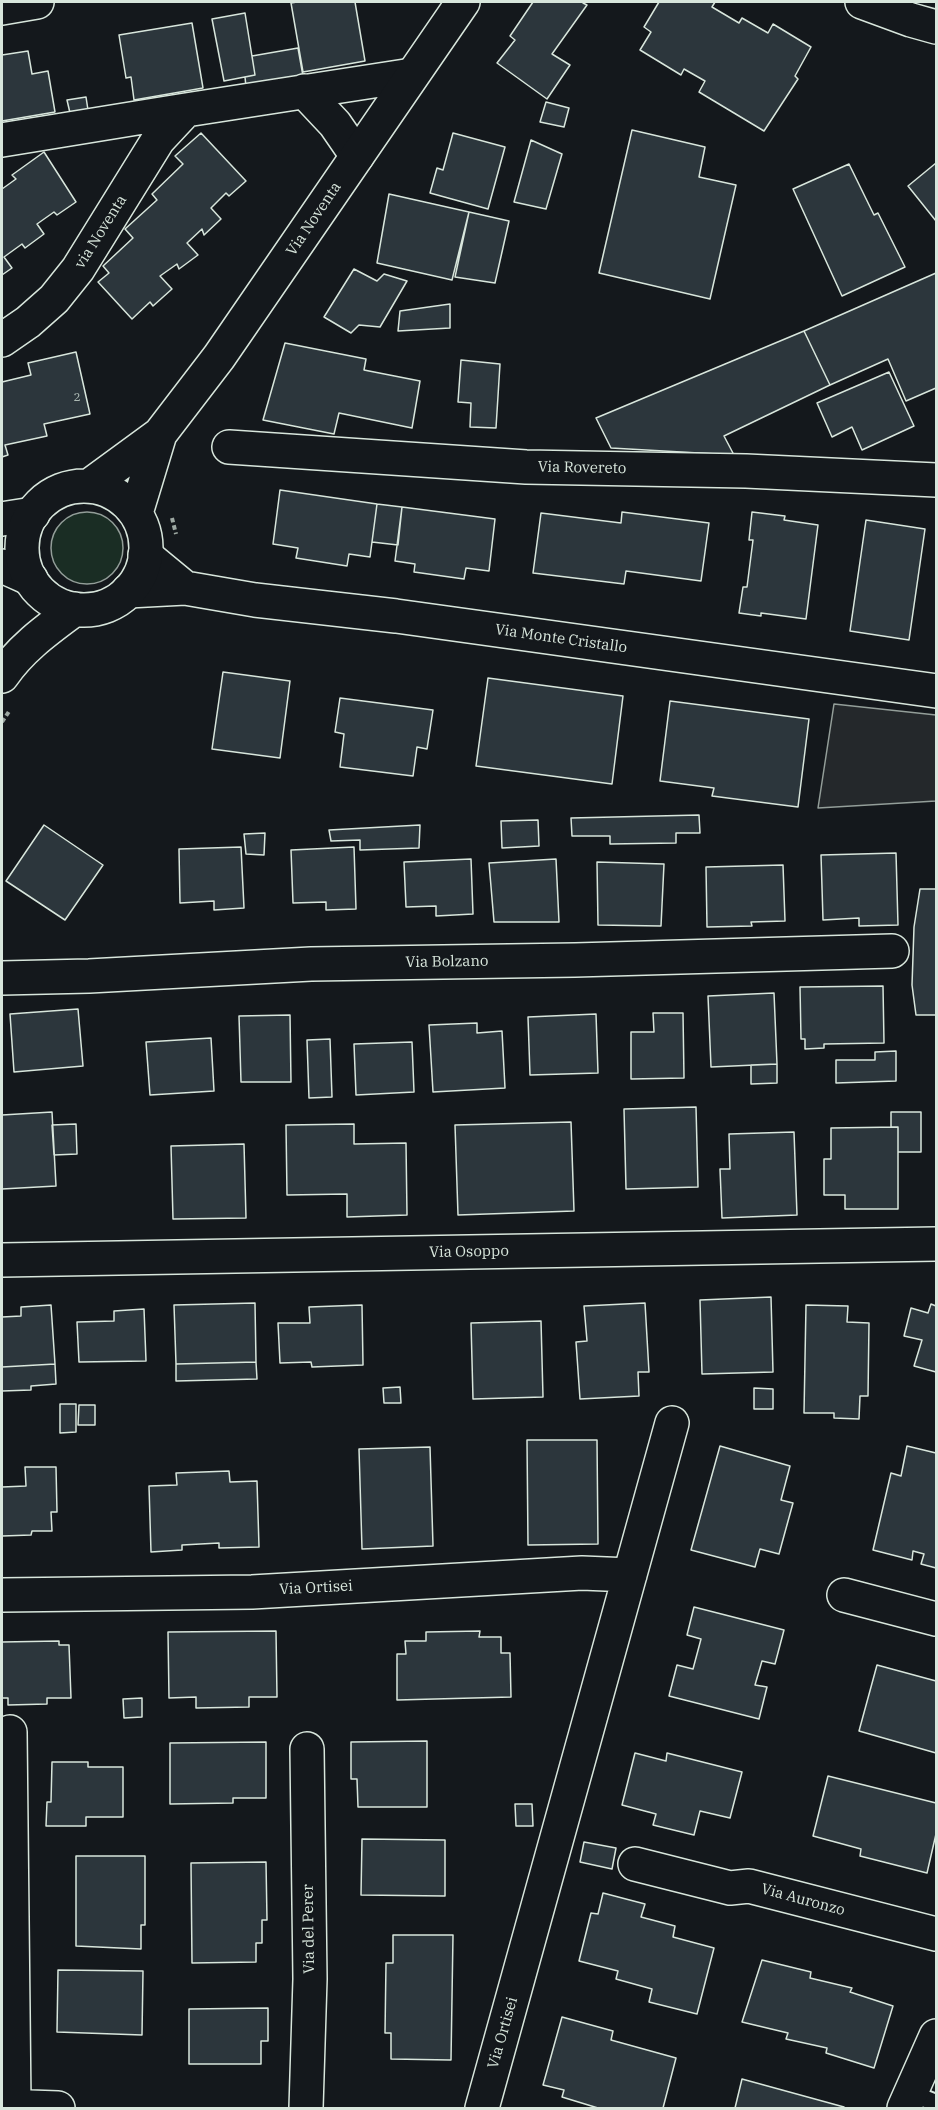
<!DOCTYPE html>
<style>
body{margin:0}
#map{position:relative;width:938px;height:2110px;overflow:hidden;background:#14181c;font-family:"IBM Plex Serif",serif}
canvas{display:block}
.frame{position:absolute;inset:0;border:3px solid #d8e6dc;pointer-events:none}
</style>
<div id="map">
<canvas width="938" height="2110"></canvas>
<div class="frame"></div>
</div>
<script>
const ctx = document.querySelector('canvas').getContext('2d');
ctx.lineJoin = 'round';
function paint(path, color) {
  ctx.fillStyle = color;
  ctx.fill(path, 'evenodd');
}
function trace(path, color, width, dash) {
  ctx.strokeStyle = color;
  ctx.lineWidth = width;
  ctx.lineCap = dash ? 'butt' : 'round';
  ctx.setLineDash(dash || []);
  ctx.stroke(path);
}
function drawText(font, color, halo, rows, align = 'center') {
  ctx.font = font + ' "IBM Plex Serif",serif';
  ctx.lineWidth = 4.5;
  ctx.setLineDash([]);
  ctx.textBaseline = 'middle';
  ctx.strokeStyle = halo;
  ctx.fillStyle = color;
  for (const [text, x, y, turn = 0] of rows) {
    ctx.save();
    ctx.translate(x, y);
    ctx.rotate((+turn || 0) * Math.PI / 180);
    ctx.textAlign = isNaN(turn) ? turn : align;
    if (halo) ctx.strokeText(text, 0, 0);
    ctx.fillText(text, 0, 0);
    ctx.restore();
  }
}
const green = new Path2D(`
 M51 548a36 36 0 1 1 72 0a36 36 0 1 1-72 0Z`);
paint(green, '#1a2d24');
trace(green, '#939e99', 1.5);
const parking = new Path2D(`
 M834 704 936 715V801L818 808Z`);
paint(parking, '#24282b');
trace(parking, '#939e99', 1.5);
const building = new Path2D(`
 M297 2H355L365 61 303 72 291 3Z
 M533 2H584L583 3 587 5 552 54 570 65 547 99 497 63 515 40 510 36Z
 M659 2H715L712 7 739 23 742 18 768 33 773 24 811 47 795 76 798 79 764 131 699 92 705 81 684 69 681 75 640 50 651 32 644 27Z
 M245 13 255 75 224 81 212 19Z
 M192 23 203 88 134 100 131 77 126 78 119 35Z
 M298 48 303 76 246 87 245 77 255 75 252 56Z
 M28 51 32 74 48 71 55 112 2 121V55Z
 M86 97 88 110 70 113 67 100Z
 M546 102 569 108 564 127 540 122Z
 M632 130 705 147 699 177 736 185 710 299 599 273Z
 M201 133 246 181 229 196 226 193 211 208 221 219 204 235 202 229 187 243 198 255 179 269 177 264 160 276 172 289 153 306 150 302 132 319 98 282 109 273 103 266 133 238 125 229 157 200 152 194 183 164 175 156Z
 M453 133 505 147 488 209 430 193 437 168 443 170Z
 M531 140 562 154 546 209 514 202Z
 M44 152 76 202 57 215 54 212 37 224 44 234 25 248 22 244 4 257 12 268 2 275V189L16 179 12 175Z
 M936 163V221L908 186Z
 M849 164 874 215 878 213 905 267 842 296 793 189Z
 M389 194 469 212 452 280 377 263Z
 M469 212 509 221 495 283 455 277Z
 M354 269 377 281 384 274 407 281 380 327 359 325 351 333 324 317Z
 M936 273V388L906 401 888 359 830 385 804 331Z
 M450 304V328L398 331 400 311Z
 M804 331 830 385 724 436 734 455 611 448 596 418Z
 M285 343 366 359 364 370 420 381 412 428 339 413 334 434 263 420Z
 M76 352 90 414 44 424 47 436 5 445 8 455 2 457V382L31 375 28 363Z
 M461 360 500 364 496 428 470 427 471 403 458 402Z
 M889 372 914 426 862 450 852 427 832 437 817 403Z
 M280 490 377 504 370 557 349 554 347 566 296 558 298 548 273 544Z
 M377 504 402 507 398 545 372 542Z
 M402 507 495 519 489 571 466 568 464 579 414 572 415 564 395 561Z
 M622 512 709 523 701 581 626 571 624 584 533 573 541 513 621 523Z
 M752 512 785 516 784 520 818 525 806 619 761 613V616L739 613 743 587H747L753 540H749Z
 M866 520 925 529 909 640 850 631Z
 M223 672 290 681 280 758 212 749Z
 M488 678 623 696 612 784 476 766Z
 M340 698 433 710 427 749 417 747 413 776 340 767 344 734 335 732Z
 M670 701 809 719 798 807 712 796 714 788 660 781Z
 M699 815 700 833H676V843L610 844V836H572L571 818Z
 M538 820 539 846 502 848 501 821Z
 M44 825 103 865 65 920 6 881Z
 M420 825 419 848 360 850V840L331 841 329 830Z
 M265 833 264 855 246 854 244 834Z
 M241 847 244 908 214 910V901L180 903 179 849Z
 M354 847 356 909 326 910V902L293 903 291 850Z
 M896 853 898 925 859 926V918L823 920 821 855Z
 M471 859 473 914 436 916V906L406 907 404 862Z
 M556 859 559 922H494L489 863Z
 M597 862 664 864 661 926 598 925Z
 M783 865 785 921 751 922 752 926 707 927 706 867Z
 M920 889H936V1015H916L912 985 914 927Z
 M883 986 884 1043 824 1044V1048L805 1049V1039H801L800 987Z
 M774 993 777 1064 711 1067 708 996Z
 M78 1009 83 1066 14 1072 10 1014Z
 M653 1013H683L684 1078 631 1079V1032H654Z
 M596 1014 598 1073 530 1075 528 1017Z
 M290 1015 291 1082H241L239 1016Z
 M477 1023V1033L502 1031 505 1088 433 1092 429 1025Z
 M211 1038 214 1091 150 1095 146 1042Z
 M330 1039 332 1097 309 1098 307 1040Z
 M412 1042 414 1092 356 1095 354 1044Z
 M896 1051V1081L836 1083V1060H875V1052Z
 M777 1064V1083L751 1084V1065Z
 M696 1107 698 1187 626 1189 624 1109Z
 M52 1112 56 1186 2 1189V1115Z
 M891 1112H921V1152H898V1127H891Z
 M571 1122 574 1211 458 1215 455 1125Z
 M76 1124 77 1154 54 1155 52 1125Z
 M354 1124V1144L406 1143 407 1215 347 1217V1194L287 1195 286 1125Z
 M898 1127V1209H845V1195H824V1159H831V1128Z
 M794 1132 797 1215 722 1218 720 1169H730L729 1134Z
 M244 1144 246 1218 173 1219 171 1146Z
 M771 1297 773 1372 702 1374 700 1300Z
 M255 1303 256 1362 176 1364 174 1305Z
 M645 1303 649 1372H638L639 1396 580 1399 576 1342 587 1341 584 1306Z
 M931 1304 936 1306V1372L914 1366 922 1340 904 1336 911 1308 928 1313Z
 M51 1305 55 1364 2 1367V1317L21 1316V1307Z
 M362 1305 363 1365 312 1367 311 1362 280 1363 278 1323H310L309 1307Z
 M806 1305 848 1306 847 1322 869 1323 868 1396H860L859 1419 834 1418V1413H804Z
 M144 1309 146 1361 79 1362 77 1322 114 1321V1311Z
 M541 1321 543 1397 473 1399 471 1323Z
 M256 1362 257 1379 176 1381V1364Z
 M55 1364 56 1384 31 1386V1390L2 1391V1367Z
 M400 1387 401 1403H384L383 1388Z
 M754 1388 773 1389V1409H754Z
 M60 1404H76V1432L60 1433Z
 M79 1405H95V1425H78Z
 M527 1440H597L598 1544 528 1545Z
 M720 1446 790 1466 781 1500 793 1503 779 1554 760 1549 755 1567 691 1550Z
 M907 1446 936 1453V1568L921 1564 924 1554 913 1551 912 1560 873 1550 891 1473 901 1476Z
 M430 1447 433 1546 362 1549 359 1449Z
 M25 1467H56L57 1512H51L52 1531H32L31 1535 2 1536V1487L26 1486Z
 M229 1471 230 1482 257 1481 259 1547 219 1548V1543L182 1545V1550L151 1552 149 1486 177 1485 176 1473Z
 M694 1607 784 1630 775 1664 762 1661 755 1685 767 1687 759 1719 669 1696 677 1665 693 1669 701 1639 687 1635Z
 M276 1631 277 1697H249V1707L196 1708V1697L169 1698 168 1632Z
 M480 1631 479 1637H501V1653H510L511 1697 397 1700V1654H406L405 1641H426V1632Z
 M59 1641V1645H69L71 1698H47V1704L8 1705V1698H2V1642Z
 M877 1665 936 1681V1753L859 1731Z
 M142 1698V1717L124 1718 123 1699Z
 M427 1741V1807H358L357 1779H351V1742Z
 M266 1742V1798H233V1803L170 1804V1743Z
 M635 1753 666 1761 667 1753 742 1772 730 1818 700 1811 694 1835 653 1825 656 1814 622 1805Z
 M52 1762H88V1767H123V1817H86V1826H46L47 1802H51Z
 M828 1776 936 1803V1834L927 1873 860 1856 861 1849 813 1836Z
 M515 1804H532L533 1826H516Z
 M362 1839 445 1840V1896L361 1895Z
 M584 1842 616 1848 612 1869 580 1862Z
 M76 1856H145V1925H141V1949L76 1946Z
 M266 1862 267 1920H262V1943H256V1962L192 1963 191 1863Z
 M603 1893 645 1904 641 1917 675 1926 673 1937 714 1948 697 2014 649 2002 652 1989 616 1979 618 1971 579 1961 591 1913 598 1914Z
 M393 1935H453L451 2060 391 2059V2033H385L386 1963H393Z
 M762 1960 811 1972 810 1978 852 1988 850 1992 893 2006 874 2068 826 2053 827 2048 786 2039 788 2033 742 2022Z
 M58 1970 143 1971 142 2035 57 2032Z
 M268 2008V2041H261V2064H189V2009Z
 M562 2017 613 2031 611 2040 676 2058 663 2108H598L562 2097 564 2090 543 2085Z
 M742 2079 844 2107 843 2108H735Z`);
paint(building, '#2c363c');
trace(building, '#d8e6dc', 1.5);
const service = new Path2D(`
 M911 2093 936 2103`);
const minor = new Path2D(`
 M862 2 911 20 936 27
 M2 8 37 2
 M304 91 335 124 357 156
 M2 140 186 110
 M2 340 28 322 54 299 78 269 158 140 186 110 412 75
 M229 447 526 467 746 471 936 480
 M2 519 33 514
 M145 555 185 588
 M2 566 31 579
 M128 591 185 588 255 600 396 616 936 691
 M2 978 89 976 311 964 575 960 892 951
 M2 1260 936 1244
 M2 1595 252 1592 582 1573 630 1575
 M844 1595 936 1619
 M10 1732 14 2105
 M635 1864 730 1888 749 1886 936 1934
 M2 2106 58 2108
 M306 2108 310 1979 307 1749
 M482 2108 672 1423
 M904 2108 936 2036`);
const tertiary = new Path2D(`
 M89 486 160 434 219 357 463 2
 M22 548a62 62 0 1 1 124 0a62 62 0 1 1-124 0Z
 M136 513 160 434
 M2 676C21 648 48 629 75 609`);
trace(service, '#d8e6dc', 20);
trace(minor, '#d8e6dc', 36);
trace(tertiary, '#d8e6dc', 36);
trace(new Path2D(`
 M172 518 176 534
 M2 722 10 710`), '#9da8a2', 4, [4.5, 3]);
trace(service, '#14181c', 16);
trace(minor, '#14181c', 33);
trace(tertiary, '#14181c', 33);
drawText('12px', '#adbab4', null, [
 ["2",77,398]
]);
drawText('15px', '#d8e6dc', '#14181c', [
 ["Via Noventa",314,219,-56],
 ["via Noventa",101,232,-58],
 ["Via Rovereto",582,468,1],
 ["Via Monte Cristallo",561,639,8],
 ["Via Bolzano",447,962,-1],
 ["Via Osoppo",469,1252,-1],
 ["Via Ortisei",316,1588,-3],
 ["Via Auronzo",803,1900,15],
 ["Via del Perer",309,1929,-91],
 ["Via Ortisei",503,2033,-74]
]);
</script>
